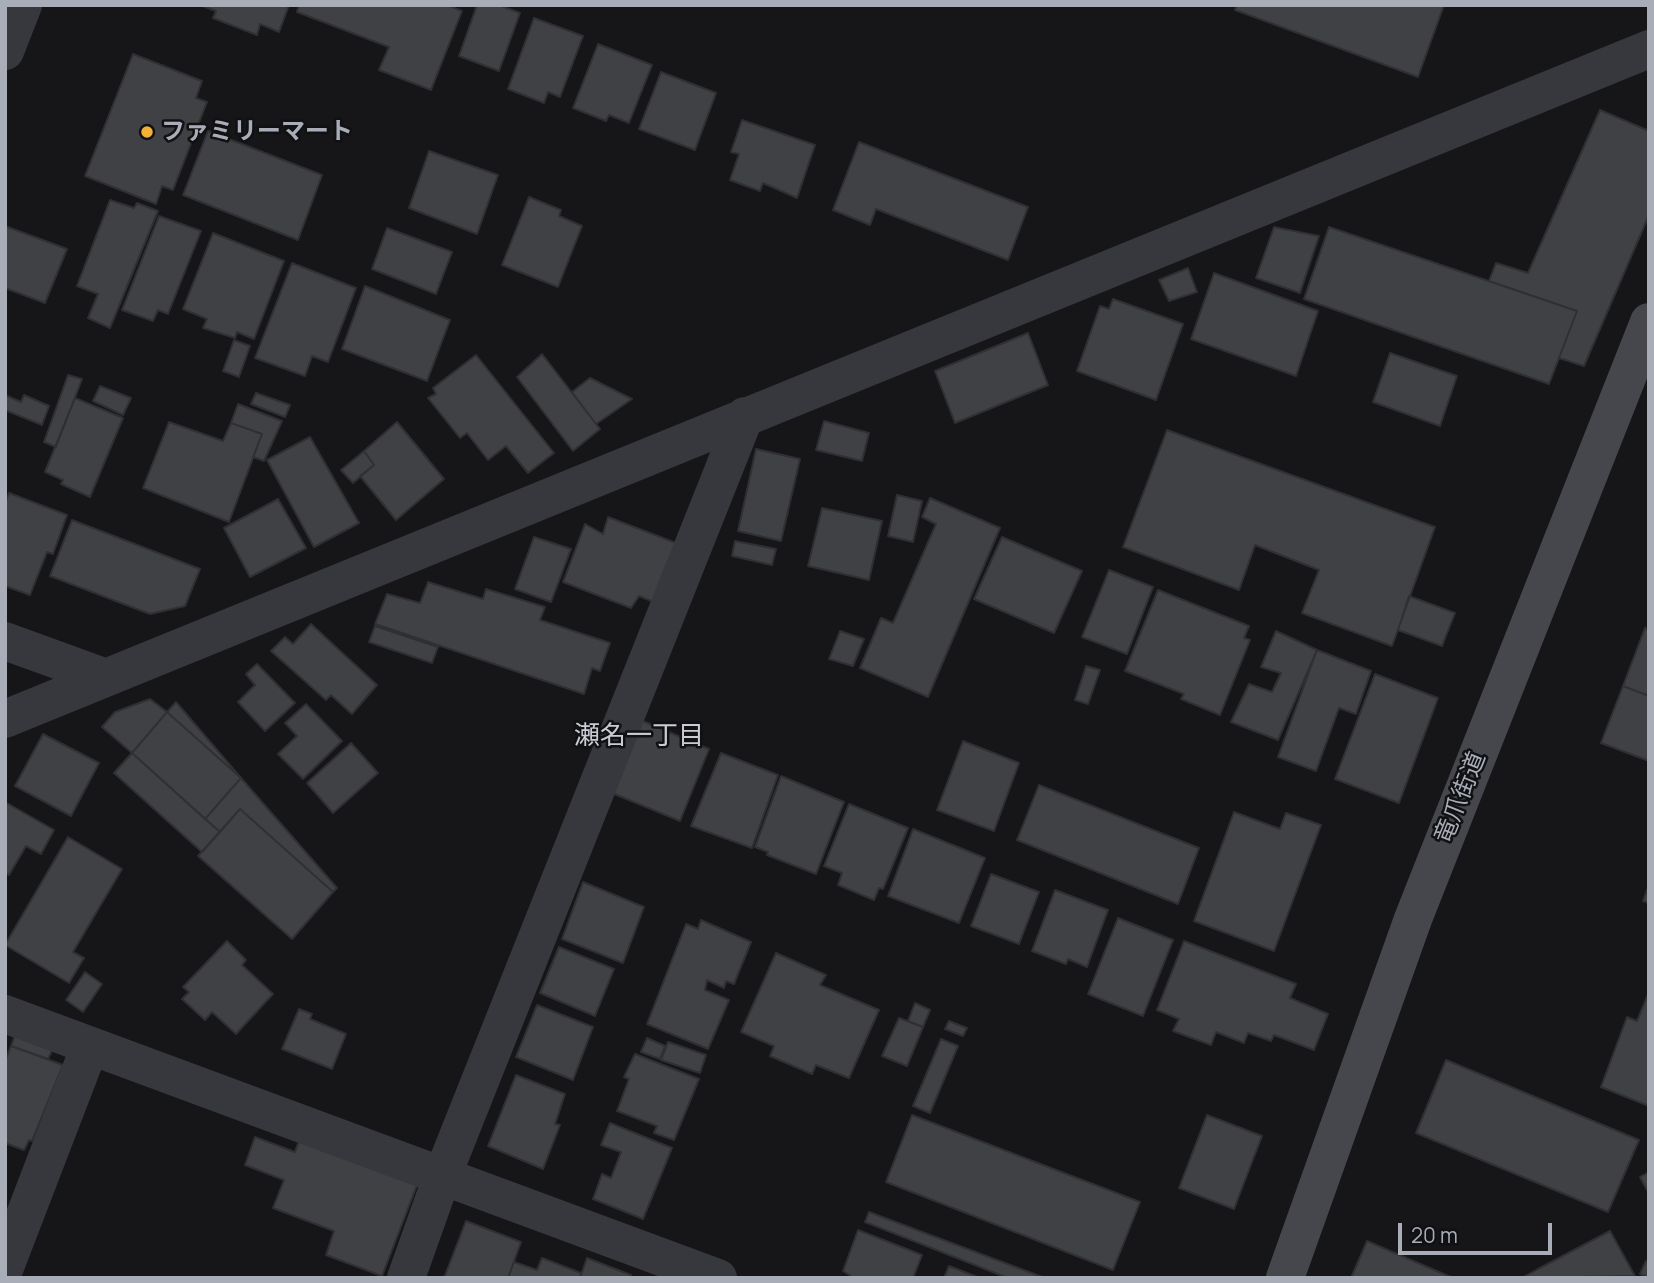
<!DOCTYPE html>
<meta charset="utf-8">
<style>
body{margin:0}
#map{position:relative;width:1654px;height:1283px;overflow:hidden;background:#161618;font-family:Manrope,sans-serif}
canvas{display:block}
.frame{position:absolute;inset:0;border:7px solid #a8adb8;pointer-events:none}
.scale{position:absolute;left:1398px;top:1223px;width:154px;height:32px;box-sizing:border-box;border:4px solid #a8adb8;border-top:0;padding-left:9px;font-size:21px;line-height:24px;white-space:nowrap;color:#a8adb8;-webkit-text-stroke:5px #111113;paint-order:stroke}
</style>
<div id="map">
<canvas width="1654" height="1283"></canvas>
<div class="frame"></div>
<div class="scale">20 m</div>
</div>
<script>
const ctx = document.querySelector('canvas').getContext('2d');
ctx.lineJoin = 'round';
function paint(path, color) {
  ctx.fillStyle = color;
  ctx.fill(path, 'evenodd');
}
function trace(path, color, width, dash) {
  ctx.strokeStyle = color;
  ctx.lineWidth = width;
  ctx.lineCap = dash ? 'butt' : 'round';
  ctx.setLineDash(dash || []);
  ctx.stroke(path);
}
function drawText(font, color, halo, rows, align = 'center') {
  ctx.font = font + ' Manrope,"Noto Sans JP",sans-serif';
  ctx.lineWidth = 5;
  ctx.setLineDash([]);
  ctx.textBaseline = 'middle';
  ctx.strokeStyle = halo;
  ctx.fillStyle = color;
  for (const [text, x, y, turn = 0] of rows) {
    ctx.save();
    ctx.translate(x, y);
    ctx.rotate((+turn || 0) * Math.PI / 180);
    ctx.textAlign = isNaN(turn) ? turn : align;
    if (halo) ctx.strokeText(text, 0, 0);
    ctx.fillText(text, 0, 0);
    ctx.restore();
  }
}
const building = new Path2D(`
 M200 5H289L279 32 260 24 257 35 213 18 216 11Z
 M299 5H447L462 11 431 90 379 70 389 47 297 12Z
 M477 5H499L520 13 499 71 459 56Z
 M1237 5H1444L1418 77 1235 10Z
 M534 18 583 36 560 97 548 92 544 103 508 89Z
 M598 44 652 65 629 123 609 115 606 121 573 108Z
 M133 54 202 81 196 98 207 102 173 190 162 186 156 204 85 176Z
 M661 72 716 93 695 150 639 129Z
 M1600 110 1649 131V215L1584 366 1559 358 1577 311 1489 281 1496 263 1528 273Z
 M742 120 815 145 797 198 763 183 760 191 730 180 739 154 731 152Z
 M208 131 322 175 298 240 183 195Z
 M859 142 1028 207 1008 260 876 209 870 225 833 210Z
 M429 151 498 175 477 234 409 208Z
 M529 197 561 210 559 216 582 226 558 287 502 265Z
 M110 200 134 208 137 203 158 211 110 328 88 318 98 294 77 286Z
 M159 216 201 231 168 314 158 310 153 321 122 310Z
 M5 226 67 249 45 303 5 288Z
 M1274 227 1319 236 1300 293 1256 278Z
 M1329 227 1577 311 1549 384 1304 299Z
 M387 228 452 252 436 294 372 269Z
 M213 233 284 261 254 339 237 332 235 338 203 328 207 319 183 309Z
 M292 263 356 288 328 362 312 356 305 376 255 358Z
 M1188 268 1197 292 1169 301 1159 280Z
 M1214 273 1318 311 1296 376 1191 339Z
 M365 286 450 320 427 381 342 349Z
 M1113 299 1183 324 1156 400 1077 371 1100 306 1109 309Z
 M1028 333 1048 385 955 423 935 371Z
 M234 340 250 346 239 377 223 371Z
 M1390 353 1457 376 1440 426 1373 402Z
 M542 354 600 429 573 451 517 377Z
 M476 355 554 453 528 473 506 446 488 460 467 433 460 438 428 398 436 394 433 388Z
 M68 375 82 379 56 447 44 442Z
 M590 378 632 399 596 424 572 392Z
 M100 386 131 398 123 415 93 401Z
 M256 393 290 405 285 417 251 404Z
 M5 395 21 402 24 395 49 406 42 425 5 410Z
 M75 398 123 418 90 497 61 484 63 480 45 472Z
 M238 404 282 421 264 461 253 457 262 434 231 423Z
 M824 421 869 433 862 461 816 450Z
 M169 422 223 441 231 423 262 434 229 522 143 488Z
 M397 422 444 479 396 520 360 476 374 465 364 451Z
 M1167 430 1435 527 1392 646 1302 613 1319 570 1255 545 1239 590 1123 547Z
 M310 437 359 523 314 547 267 460Z
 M756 449 800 459 781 541 738 531Z
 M364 451 374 465 353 483 341 470Z
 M9 493 67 515 53 554 47 552 30 595 5 586V504Z
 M897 495 922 501 913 542 888 536Z
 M930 498 1000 528 928 697 860 668 881 618 893 623 936 524 922 517Z
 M278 499 306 548 250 577 224 528Z
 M822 508 882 521 869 580 808 566Z
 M608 517 676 543 654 602 639 596 631 608 563 582 585 524 603 534Z
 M72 520 200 569 185 606 150 614 50 576Z
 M534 537 571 549 551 602 515 589Z
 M1002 537 1082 571 1054 633 974 599Z
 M735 541 776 549 772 565 732 556Z
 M1109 570 1153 587 1127 654 1082 637Z
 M428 582 483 599 486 589 545 607 540 620 610 643 600 671 592 668 584 694 375 624 387 594 420 603Z
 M1158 590 1249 626 1244 638 1250 640 1220 715 1181 699 1184 694 1125 671Z
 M1409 596 1455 613 1442 646 1398 630Z
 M311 624 377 685 352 714 331 695 326 700 271 651 285 637 293 644Z
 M375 626 438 647 432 663 369 642Z
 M1645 628 1649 630V696L1623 686Z
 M840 631 864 639 853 666 829 659Z
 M1276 631 1317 650 1278 740 1231 722 1249 684 1272 692 1281 673 1261 667Z
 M1317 650 1371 671 1356 714 1339 708 1316 771 1278 757Z
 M257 664 295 703 265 731 238 702 255 685 246 674Z
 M1086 666 1100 670 1088 704 1075 700Z
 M1375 674 1438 698 1399 803 1335 779Z
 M1623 686 1649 696V761L1601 743Z
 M150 699 167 712 132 753 102 727 115 712Z
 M176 702 241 778 167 712Z
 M306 704 342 741 303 779 278 754 297 736 285 723Z
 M167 712 241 778 205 819 132 753Z
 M638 719 709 749 680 821 612 793Z
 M43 734 99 763 71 816 15 786Z
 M963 741 1019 763 994 831 937 810Z
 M351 743 378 773 333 813 307 783Z
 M132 753 220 832 202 852 114 773Z
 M721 753 778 775 752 848 691 826Z
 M781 776 844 802 816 874 767 855 768 852 755 847Z
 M241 778 337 888 333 892 240 809 220 832 205 819Z
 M1039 785 1199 848 1178 904 1017 840Z
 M5 802 54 830 41 854 26 846 9 875 5 873Z
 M849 804 908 828 883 889 879 888 874 900 838 885 842 873 824 866Z
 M240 809 333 892 292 939 198 856Z
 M1234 812 1280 829 1286 813 1321 825 1274 951 1194 921Z
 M913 829 985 858 959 923 888 896Z
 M68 837 122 869 73 952 84 958 69 983 5 945Z
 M991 874 1039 892 1019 944 971 926Z
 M583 882 644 907 623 963 562 939Z
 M1649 885V903L1643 901Z
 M1055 890 1108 910 1087 967 1068 959 1066 964 1032 951Z
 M1118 918 1173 940 1143 1016 1088 994Z
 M701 920 751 942 734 984 726 981 724 988 707 980 705 990 729 1000 708 1049 647 1024 686 924 698 929Z
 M227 941 246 960 242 965 273 994 236 1034 212 1012 205 1020 182 999 189 992 183 987Z
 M1184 941 1296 984 1290 998 1328 1014 1314 1050 1274 1035 1271 1041 1248 1033 1244 1043 1216 1032 1211 1045 1173 1031 1179 1019 1157 1010Z
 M559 947 614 969 595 1016 540 993Z
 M776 953 826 975 820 985 879 1010 849 1078 816 1065 812 1074 770 1056 774 1046 741 1032Z
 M85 972 102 984 83 1012 66 1000Z
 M1649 992V1106L1601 1087 1627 1017 1637 1021Z
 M915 1003 930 1010 923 1027 908 1021Z
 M537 1005 593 1027 573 1080 516 1057Z
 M299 1009 312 1014 310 1019 346 1034 332 1069 282 1049Z
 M899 1018 923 1027 907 1066 882 1056Z
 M949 1021 967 1028 963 1036 945 1029Z
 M17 1030 55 1044 48 1059 11 1046Z
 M647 1038 665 1046 660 1059 641 1052Z
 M941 1039 958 1046 930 1113 913 1106Z
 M668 1042 706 1055 700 1073 661 1060Z
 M11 1046 63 1065 32 1141 29 1140 24 1150 5 1143V1061Z
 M635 1054 699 1079 674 1140 654 1133 657 1126 617 1111 629 1079 624 1077Z
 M1446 1060 1639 1140 1608 1212 1416 1133Z
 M516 1075 565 1094 555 1124 560 1125 543 1169 488 1146Z
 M912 1115 1140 1202 1113 1270 886 1182Z
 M1207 1115 1262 1136 1234 1209 1179 1188Z
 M610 1123 672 1148 643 1219 593 1199 602 1174 611 1178 621 1152 601 1145Z
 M301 1135 419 1180 382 1276 326 1255 334 1231 273 1208 284 1180 245 1165 255 1137 295 1152Z
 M1649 1172V1189L1647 1190 1640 1177Z
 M869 1212 1045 1278H1008L865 1222Z
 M466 1221 521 1242 508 1278H444Z
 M858 1230 922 1255 913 1278H854L843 1271Z
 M1610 1231 1635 1276 1522 1278 1538 1269Z
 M1367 1241 1453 1278H1351Z
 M542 1258 581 1273 580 1278H508L514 1262 537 1270Z
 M587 1258 631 1275 630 1278H580Z
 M1646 1261 1649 1262V1278L1640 1274Z
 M949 1266 980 1278H944Z`);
paint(building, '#404145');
trace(building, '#303034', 2);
trace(new Path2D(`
 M5 51 23 5
 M5 641 104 677
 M5 719 1649 49
 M5 1014 718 1278
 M5 1267 90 1046
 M406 1278 443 1174 745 416`), '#37383d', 38);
trace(new Path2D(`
 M1285 1278 1413 919 1649 322`), '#45474d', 38);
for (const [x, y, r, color] of [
 [147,132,7,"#f2b134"]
]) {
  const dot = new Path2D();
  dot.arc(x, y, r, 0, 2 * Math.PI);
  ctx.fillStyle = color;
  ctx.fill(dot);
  trace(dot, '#111113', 2.5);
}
drawText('bold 24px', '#a8adb8', '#111113', [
 ["ファミリーマート",161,132]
], 'left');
drawText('24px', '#a8adb8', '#111113', [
 ["竜爪街道",1461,798,-68]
]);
drawText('26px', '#c9ccd4', '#111113', [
 ["瀬名一丁目",639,737]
]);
</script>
